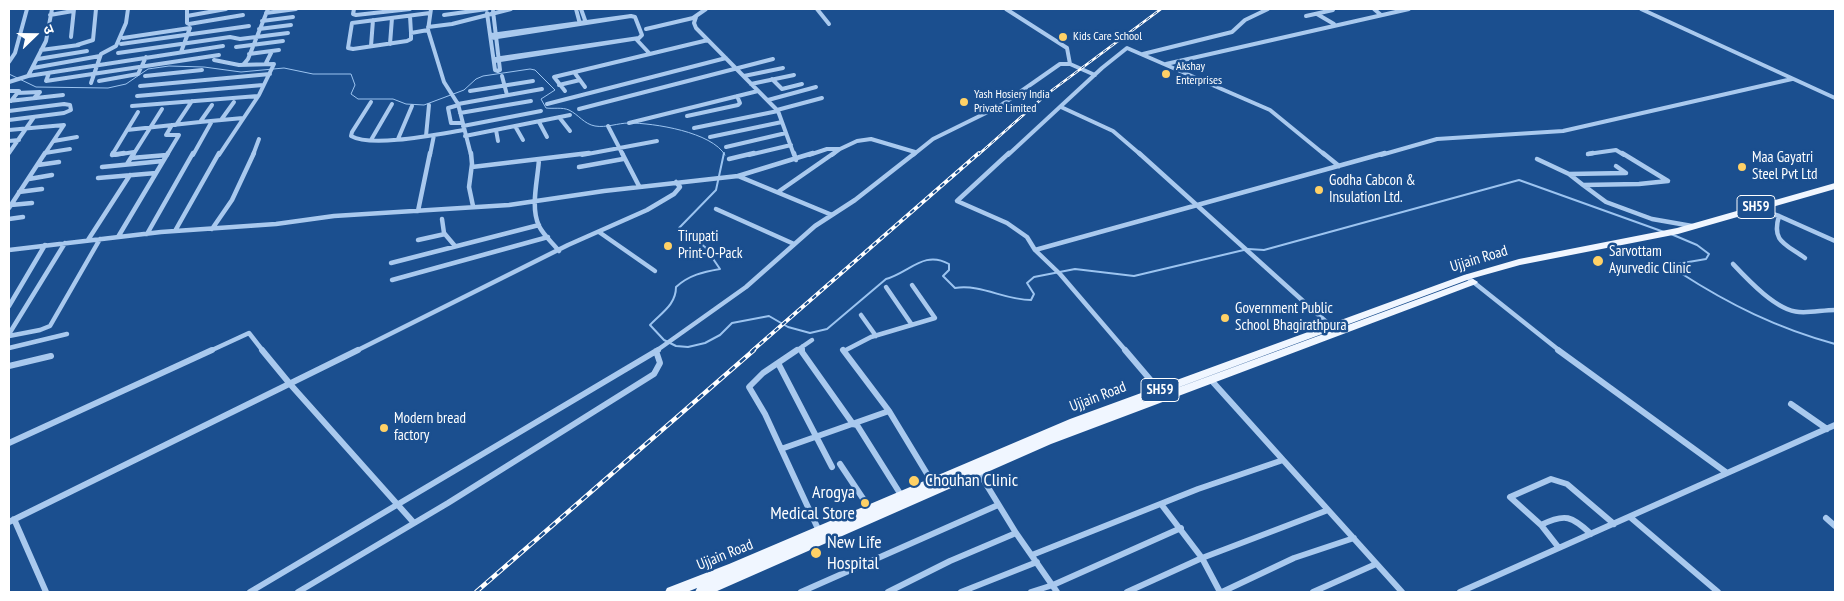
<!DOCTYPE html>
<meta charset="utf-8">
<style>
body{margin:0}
#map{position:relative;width:1844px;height:601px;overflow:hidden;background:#1b4f8f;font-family:"PT Sans Narrow","Noto Sans Devanagari",sans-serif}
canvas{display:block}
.frame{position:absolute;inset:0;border:10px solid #fff;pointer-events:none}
.north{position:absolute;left:10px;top:10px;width:50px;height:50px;-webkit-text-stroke:4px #1b4f8f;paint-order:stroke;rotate:68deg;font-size:14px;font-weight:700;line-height:20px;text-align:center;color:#fff}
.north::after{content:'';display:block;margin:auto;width:18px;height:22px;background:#fff;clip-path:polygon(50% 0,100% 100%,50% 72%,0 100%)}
</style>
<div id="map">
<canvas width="1844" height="601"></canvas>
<div class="frame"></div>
<div class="north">उ</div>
</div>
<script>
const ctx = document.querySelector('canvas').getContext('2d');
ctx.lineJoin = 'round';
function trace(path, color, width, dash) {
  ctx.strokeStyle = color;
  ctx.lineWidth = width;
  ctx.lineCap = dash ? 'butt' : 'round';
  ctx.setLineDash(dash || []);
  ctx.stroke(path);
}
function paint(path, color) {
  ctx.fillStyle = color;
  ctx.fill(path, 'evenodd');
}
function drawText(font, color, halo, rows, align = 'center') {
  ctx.font = font + ' "PT Sans Narrow",sans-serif';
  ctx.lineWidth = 5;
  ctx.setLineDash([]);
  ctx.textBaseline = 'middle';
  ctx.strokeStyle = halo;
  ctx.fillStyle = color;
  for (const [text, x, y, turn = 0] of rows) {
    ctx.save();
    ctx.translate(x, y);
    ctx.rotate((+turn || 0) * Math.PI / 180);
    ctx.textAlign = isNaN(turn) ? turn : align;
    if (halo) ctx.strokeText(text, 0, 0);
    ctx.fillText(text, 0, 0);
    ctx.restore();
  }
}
trace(new Path2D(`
 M9 74 36 87 108 88 126 84 148 69 169 66 204 67 241 72 284 68 313 74H351L355 85 351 94 358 99H393L406 104 424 105 464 90 476 79 483 76 530 69 535 70 555 90 541 99 546 108C554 109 562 107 569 110 579 115 584 124 595 126 606 128 618 123 629 123 654 123 712 132 725 155`), '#9cc4f0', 1);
trace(new Path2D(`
 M724 153 716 190 679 228 705 247 720 269C703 272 689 275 676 287 676 305 661 313 650 325L664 340 676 346 688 347 705 343 720 335 732 323 769 316 788 327 810 333 827 329 886 279C910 272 924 250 949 264V270L943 276 955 288C982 284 1004 300 1031 300L1034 294 1027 283 1034 277 1075 269 1134 276 1248 249 1264 250 1519 180 1664 232
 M1671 234 1697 245 1709 254 1706 259 1677 264 1679 272C1730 305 1777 328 1835 344`), '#9cc4f0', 2);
trace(new Path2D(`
 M187 9V23L189 24 243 15
 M354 9 353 14 356 15 410 9
 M431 9 428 30 444 82 458 104 471 155
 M576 9 580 24
 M581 9 586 23
 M817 9 829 24
 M1006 9 1067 48 1070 64
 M1374 9 1381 15
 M1641 9 1835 98
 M266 13 296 9
 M487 13 495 70 498 71 500 70 493 11
 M1317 14 1334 24
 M50 15 73 11
 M444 15 487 9
 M187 16 226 9
 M410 16 411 33
 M631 16 635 17 642 35 639 38
 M1306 16 1333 10 1330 9
 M696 17 694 23 696 28 778 111 794 155
 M262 21 293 17
 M428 27 452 24 511 9
 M259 29 291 25
 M646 29 693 18 706 9
 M428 30 411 33V39L407 41 353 49 348 48 352 23 430 13
 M491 35 631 16 491 38
 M71 37 74 9
 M123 38 190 28 181 52
 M636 39 650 54
 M121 44 249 26
 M390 44 392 18
 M77 45 93 40 96 9
 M371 46 373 20
 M236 47 283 41
 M41 50 79 45
 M118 53 230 37 240 39 288 33
 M249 54 279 50
 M1143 54 1232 32 1245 20 1268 9
 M38 59 87 51
 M494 59 639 38 494 61
 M214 60 239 65 274 64 259 95 219 155
 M9 62 15 53 27 9
 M266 63 272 51
 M1166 64 1409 9
 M243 65 248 59 268 9
 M33 68 100 56
 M574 72 585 87
 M49 73 46 81 219 55
 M28 76 46 41 52 9
 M145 76 202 70
 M502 76 507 95
 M744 76 783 68
 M772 79 782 89 802 84
 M99 81 138 74 146 57
 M9 82 28 76 223 46
 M91 83 101 54 116 46 126 23 128 9
 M751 84 794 75
 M559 85 580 80
 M140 86 270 74
 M9 91H19L11 101
 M470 91 533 81
 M565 91 554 77 708 40
 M17 93 40 92 34 98
 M137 96 263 85
 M768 100 816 87
 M9 101 63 95
 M371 102 352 132 351 136C372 148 439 134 464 130
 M458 104 542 89
 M547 104 726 58
 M212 105 200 122 243 118
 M459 105 448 108 451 123H462
 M132 106 258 96
 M1061 107 1113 131 1141 155
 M579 109 773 59
 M777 110 822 98
 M9 111 64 104 70 105 71 110 64 113 9 120
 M460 113 531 101
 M687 116 738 105 740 103 737 96
 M559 117 570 131
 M221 120 234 102
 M539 122 547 137
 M629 123 758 91
 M176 125 192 101
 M463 126 541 111
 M515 126 523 140
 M608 126 623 155
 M694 128 778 111
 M9 130 64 125 44 155
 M127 130 200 122
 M496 130 498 141
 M426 136 429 105
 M465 136 570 115
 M710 137 782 122
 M398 139 412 106
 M371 140 392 104
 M9 141 19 140
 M54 141 77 137
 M726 147 786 133
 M9 153 34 117
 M45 153 70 149
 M1588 154 1616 150 1624 155
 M112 155 138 112
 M115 155 134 152
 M133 155 162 109
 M167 155 179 135H166L172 125
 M193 155 212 121
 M253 155 259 139
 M430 155 434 135
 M582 155 657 141
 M749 155 791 145
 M809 155 827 149H840L857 141 871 139 915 152
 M832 155 840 149
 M913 155 933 139 1000 106 1060 64H1070L1095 75
 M1008 155 1102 68 1127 48 1270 110 1325 155
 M1381 155 1437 139 1563 131 1792 79`), '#a9c9ee', 4);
trace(new Path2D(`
 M113 153 112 155 124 153
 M471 153 472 164 469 187 473 206
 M622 153 639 186
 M794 153 796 160
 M1009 153 957 201 1007 223 1027 237 1035 250 1060 274 1126 351
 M1139 153 1333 328
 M1323 153 1339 166
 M1622 153 1668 181 1639 184 1583 185 1606 202 1652 219 1692 226
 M1588 154 1593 153
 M131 158 167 155
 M539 159C538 179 530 207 539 226 544 236 553 243 559 251
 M729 159 754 153
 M1537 159 1569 174 1583 185
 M127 164 134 153
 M38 165 59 162
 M102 167 163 161
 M472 167 589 153
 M579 167 623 159
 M1569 174 1626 173 1616 166
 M738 176 813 153
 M98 178 156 173
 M29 179 52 175
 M19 192 42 189
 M778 192 834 153
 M11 205 32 203
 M9 208 45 153
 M716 209 794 244
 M1760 210 1779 216 1835 241
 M418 211 430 153
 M1779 216C1771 242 1786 244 1805 258
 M9 219 23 217
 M442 219 444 233 455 246
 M212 229 232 200 254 153
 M175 231 219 153
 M599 232 655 271
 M147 234 193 153
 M118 237 168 153
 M88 240 130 175
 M418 240 445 234
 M9 250 161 232 276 224 334 216 509 205 604 191 738 176 832 215
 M1035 250 1385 153
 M391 263 539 225
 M1733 264C1748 280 1777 311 1799 312 1811 313 1823 310 1835 310
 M1467 277 1560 351
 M392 280 548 237
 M886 287 912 325
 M9 306 45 245
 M861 315 876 336
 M9 334 65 243
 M9 336 40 330 50 326 100 239
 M9 348 67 334
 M210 351 249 333 263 351
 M356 351 568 245 647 210 674 194 680 187 676 182
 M656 351 746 287 815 226 855 200 915 153
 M796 351 812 340
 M802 351 803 346
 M844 351 871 337 935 318 912 285`), '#a9c9ee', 4.5);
trace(new Path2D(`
 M262 350 290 384 414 523
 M797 350 763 373 749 387 765 414 819 531
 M802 350V352L853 424 857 425 901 495
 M843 350 889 411 932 482
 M1125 350 1159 390
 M1558 350 1727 473
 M778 363 832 467
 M9 366 51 356
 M1211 380 1402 592
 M1791 404 1827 429
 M9 443 212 350
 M781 449 889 411
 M840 464 870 509
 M978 471 1016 533 1057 592
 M1161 504 1202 558 1220 592
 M1630 517 1718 592
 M1826 518 1835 526
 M14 519 46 592
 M9 522 358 350
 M1541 525C1565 513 1572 516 1591 534
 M1559 548 1541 525 1510 497 1551 479 1567 484 1614 524
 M1032 555 1198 489 1283 460
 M250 592 658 350
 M298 592 448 503 654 374 660 363 656 351
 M801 592 998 505
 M888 592 950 561 1016 533
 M961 592 1037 562
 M1031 592 1053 585 1181 528
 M1127 592 1202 558 1328 510
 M1222 592 1294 558 1354 538
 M1313 592 1376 564
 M1460 592 1835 425`), '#a9c9ee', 6);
paint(new Path2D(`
 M1835 183V189L1678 234 1520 265 1470 279 1139 402 1470 280 1473 279 1478 282 1476 284 1051 444 715 592H695L697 588 687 592H665L667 588 729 564 1070 419 1464 275 1519 259 1677 228Z`), '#f0f6ff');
const railFar2 = new Path2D(`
 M978 155 1047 94 1161 9`);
const railFar1 = new Path2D(`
 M752 351 979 153`);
const rail = new Path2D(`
 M476 592 754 350`);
trace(railFar2, '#fff', 2.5);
trace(railFar1, '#fff', 4);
trace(rail, '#fff', 4.5);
trace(railFar2, '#1b4f8f', 1, [4.5]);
trace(railFar1, '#1b4f8f', 2, [5]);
trace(rail, '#1b4f8f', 2.5, [7]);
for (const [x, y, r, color] of [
 [1063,37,5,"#ffd166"],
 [1166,74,5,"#ffd166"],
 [964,102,5,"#ffd166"],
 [1742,167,5,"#ffd166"],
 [1319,190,5,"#ffd166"],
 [668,246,5,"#ffd166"],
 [1598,261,6,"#ffd166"],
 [1225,318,5,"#ffd166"],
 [384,428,5,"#ffd166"],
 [914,481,6,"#ffd166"],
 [865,503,5,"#ffd166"],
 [816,553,6,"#ffd166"]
]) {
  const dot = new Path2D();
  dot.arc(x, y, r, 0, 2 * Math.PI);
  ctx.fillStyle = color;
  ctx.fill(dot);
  trace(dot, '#1b4f8f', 2);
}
drawText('12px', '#fff', '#1b4f8f', [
 ["Kids Care School",1073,37],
 ["Akshay",1176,67],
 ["Enterprises",1176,81],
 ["Yash Hosiery India",974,95],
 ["Private Limited",974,109]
], 'left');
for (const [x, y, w] of [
 [1756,207,38],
 [1160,390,38]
]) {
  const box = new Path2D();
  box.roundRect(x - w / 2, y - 11.5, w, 23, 4);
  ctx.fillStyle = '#1b4f8f';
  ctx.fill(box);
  trace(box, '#fff', 1);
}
drawText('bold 14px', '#fff', null, [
 ["SH59",1756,207],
 ["SH59",1160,390]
]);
drawText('15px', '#fff', '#1b4f8f', [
 ["Maa Gayatri",1752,158],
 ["Steel Pvt Ltd",1752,175],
 ["Godha Cabcon &",1329,181],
 ["Insulation Ltd.",1329,198],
 ["Tirupati",678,237],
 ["Print-O-Pack",678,254],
 ["Sarvottam",1609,252],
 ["Ayurvedic Clinic",1609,269],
 ["Government Public",1235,309],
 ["School Bhagirathpura",1235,326],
 ["Modern bread",394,419],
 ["factory",394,436]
], 'left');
drawText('15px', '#fff', '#1b4f8f', [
 ["Ujjain Road",1479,259,-17],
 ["Ujjain Road",1098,397,-21],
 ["Ujjain Road",725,555,-22]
]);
drawText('18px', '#fff', '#1b4f8f', [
 ["Chouhan Clinic",925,481],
 ["Arogya",855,493,"right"],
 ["Medical Store",855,514,"right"],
 ["New Life",827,543],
 ["Hospital",827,564]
], 'left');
</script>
